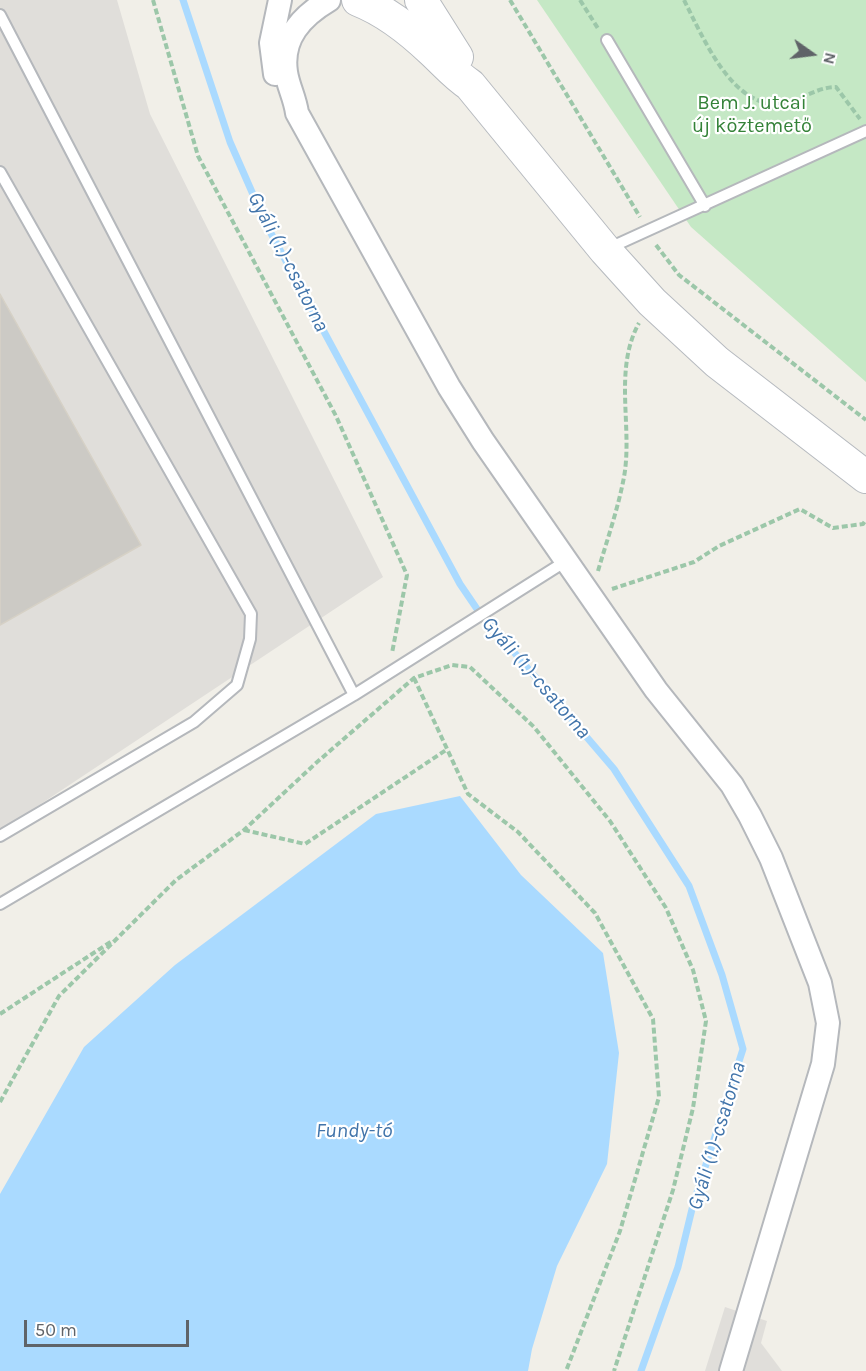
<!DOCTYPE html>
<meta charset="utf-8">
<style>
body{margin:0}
#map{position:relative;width:866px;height:1371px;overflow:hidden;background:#f1efe8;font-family:Karla,sans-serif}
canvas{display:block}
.north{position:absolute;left:782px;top:24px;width:60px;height:60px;-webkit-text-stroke:4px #fff;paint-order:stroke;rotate:104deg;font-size:16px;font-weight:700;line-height:24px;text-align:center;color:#5f6368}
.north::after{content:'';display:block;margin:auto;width:21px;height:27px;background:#5f6368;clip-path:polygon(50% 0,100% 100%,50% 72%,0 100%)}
.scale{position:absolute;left:24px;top:1320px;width:165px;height:27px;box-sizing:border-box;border:3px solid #5f6368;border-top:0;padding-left:8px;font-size:18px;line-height:21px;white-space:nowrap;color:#5f6368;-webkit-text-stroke:4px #fff;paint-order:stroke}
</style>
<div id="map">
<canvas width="866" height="1371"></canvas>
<div class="north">N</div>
<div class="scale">50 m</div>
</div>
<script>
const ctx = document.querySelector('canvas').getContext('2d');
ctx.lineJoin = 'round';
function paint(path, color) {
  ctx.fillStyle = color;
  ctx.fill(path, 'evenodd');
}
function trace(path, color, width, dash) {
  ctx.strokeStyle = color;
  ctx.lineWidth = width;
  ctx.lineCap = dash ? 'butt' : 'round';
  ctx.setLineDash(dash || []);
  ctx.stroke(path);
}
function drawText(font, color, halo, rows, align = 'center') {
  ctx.font = font + ' Karla,sans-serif';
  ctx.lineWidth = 4.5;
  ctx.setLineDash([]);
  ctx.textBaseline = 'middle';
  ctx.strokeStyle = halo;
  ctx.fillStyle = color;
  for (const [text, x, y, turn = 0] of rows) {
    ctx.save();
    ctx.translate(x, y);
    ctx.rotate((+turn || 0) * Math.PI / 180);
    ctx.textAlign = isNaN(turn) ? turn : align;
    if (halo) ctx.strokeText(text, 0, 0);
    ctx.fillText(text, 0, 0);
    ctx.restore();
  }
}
paint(new Path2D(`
 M0 0H117L150 114 383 577 0 831Z
 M725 1307 767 1321 761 1343 782 1371H705Z`), '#e0deda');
paint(new Path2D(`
 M537 0H866V382L691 227Z`), '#c5e8c5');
paint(new Path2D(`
 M460 796 521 875 603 953 619 1053 607 1164 557 1266 532 1349 528 1371H0V1194L84 1047 175 965 376 814Z`), '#aadaff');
trace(new Path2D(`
 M183 0 230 142 266 224 460 584 477 609 614 769 689 886 722 975 743 1049 693 1205 678 1267 641 1371`), '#aadaff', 7);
const building = new Path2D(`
 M0 294 141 545 0 625Z`);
paint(building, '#cccac5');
trace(building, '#d6d1c6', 1.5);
const lane = new Path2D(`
 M0 15 354 695
 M607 40 705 206
 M0 172 251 614 250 639 237 685 194 722 0 836
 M607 249 866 131
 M0 904 354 695 566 561`);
const street = new Path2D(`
 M329 0C302 16 281 38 286 72 288 86 295 98 297 113L449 387 483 441 656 690 732 785 750 816 771 858 820 983 828 1023 823 1064 731 1371
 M275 74 271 43 280 0`);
const secondary = new Path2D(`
 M358 0C386 11 410 30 432 51 445 63 455 75 470 85L605 250 652 302 717 362 866 477
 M421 0 457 57`);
trace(lane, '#b5b8bc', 14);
trace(street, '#b5b8bc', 26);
trace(secondary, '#b6babf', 34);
trace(new Path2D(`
 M153 0 198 156 336 416 407 575 392 653
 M510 0 640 217
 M580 0 599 30
 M684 0C702 35 733 112 783 103 802 100 817 87 836 87L860 119
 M656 245 679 275 866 420
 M598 571C607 540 618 509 624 477 633 427 613 370 639 323
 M612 589 694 562 719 546 800 509 833 528 863 524 866 520
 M414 678 468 794 518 832 595 913 653 1019 659 1097 620 1231 566 1371
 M244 830 305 844 446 750
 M0 1014 112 941
 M0 1102 59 996 176 880 244 830 316 763 414 678 452 665 470 667 534 727 610 821 666 908 693 970 706 1021 693 1108 673 1190 614 1371`), '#9cc7a9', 4, [6, 3]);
trace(lane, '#fff', 10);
trace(street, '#fff', 22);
trace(secondary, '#fff', 32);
drawText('20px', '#348238', '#fff', [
 ["Bem J. utcai",752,103],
 ["új köztemető",752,126]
]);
drawText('italic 21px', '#4174aa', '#fff', [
 ["Gyáli (1.)-csatorna",288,262,63],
 ["Gyáli (1.)-csatorna",536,678,49],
 ["Fundy-tó",354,1131],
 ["Gyáli (1.)-csatorna",717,1136,-73]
]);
</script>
